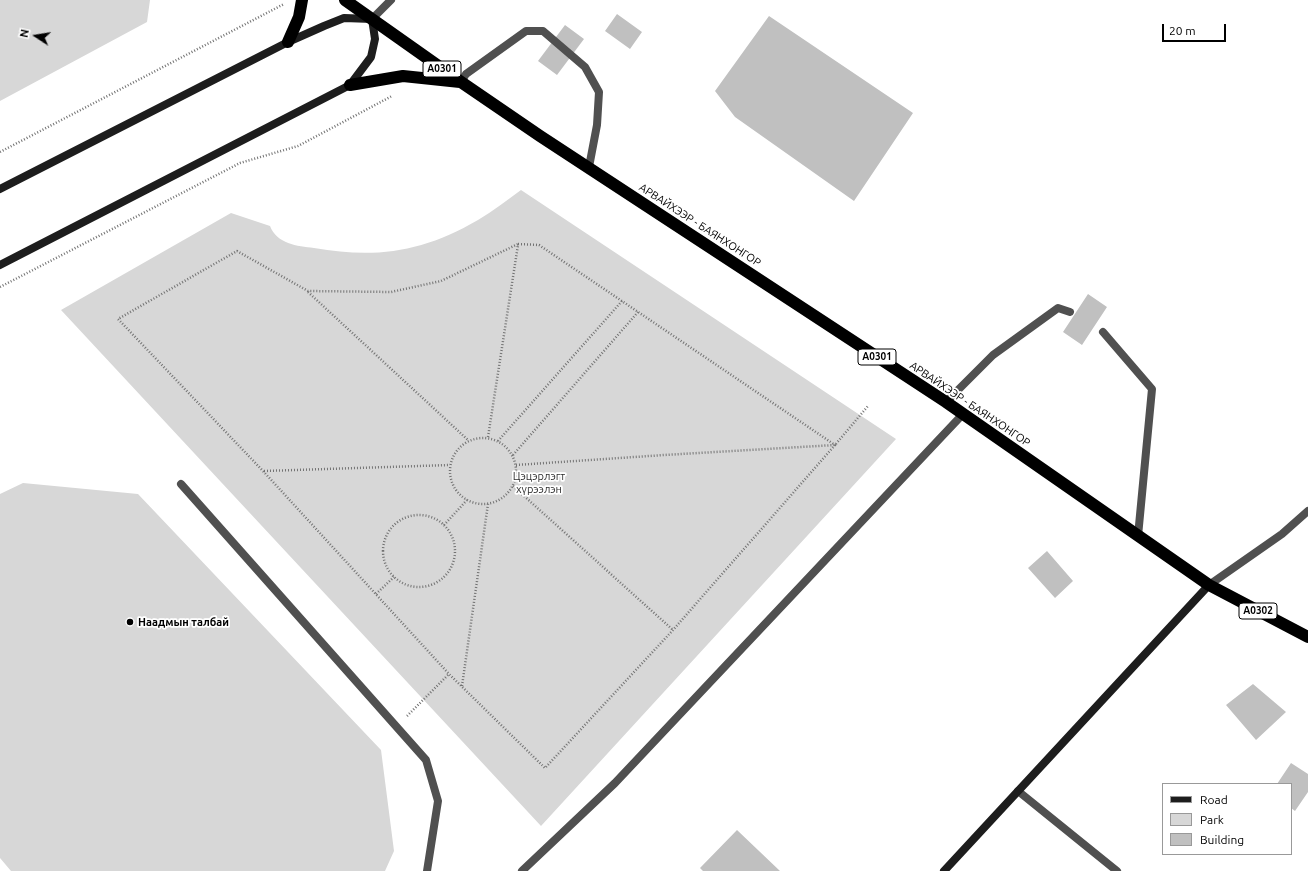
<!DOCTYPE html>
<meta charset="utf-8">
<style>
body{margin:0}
#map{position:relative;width:1308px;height:871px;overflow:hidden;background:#fff;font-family:Ubuntu,sans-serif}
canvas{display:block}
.legend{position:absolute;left:1162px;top:783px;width:130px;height:72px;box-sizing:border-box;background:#fff;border:1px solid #999;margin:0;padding:5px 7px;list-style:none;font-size:12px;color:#000}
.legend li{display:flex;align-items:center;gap:8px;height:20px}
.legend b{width:20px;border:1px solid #999}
.north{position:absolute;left:16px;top:16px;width:40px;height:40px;-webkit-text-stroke:3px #fff;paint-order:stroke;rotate:282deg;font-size:11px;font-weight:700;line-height:16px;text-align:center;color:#000}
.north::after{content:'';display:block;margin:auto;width:14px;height:18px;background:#000;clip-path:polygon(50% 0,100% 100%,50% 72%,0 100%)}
.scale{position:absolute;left:1162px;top:24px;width:64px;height:18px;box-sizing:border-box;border:2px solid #000;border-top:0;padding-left:5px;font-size:12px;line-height:14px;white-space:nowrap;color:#000;-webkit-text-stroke:3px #fff;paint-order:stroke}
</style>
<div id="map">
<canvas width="1308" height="871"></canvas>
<ul class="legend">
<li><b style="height:5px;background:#1d1d1d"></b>Road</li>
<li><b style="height:11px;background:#d7d7d7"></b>Park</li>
<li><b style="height:11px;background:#c0c0c0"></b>Building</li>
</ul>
<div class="north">N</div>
<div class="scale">20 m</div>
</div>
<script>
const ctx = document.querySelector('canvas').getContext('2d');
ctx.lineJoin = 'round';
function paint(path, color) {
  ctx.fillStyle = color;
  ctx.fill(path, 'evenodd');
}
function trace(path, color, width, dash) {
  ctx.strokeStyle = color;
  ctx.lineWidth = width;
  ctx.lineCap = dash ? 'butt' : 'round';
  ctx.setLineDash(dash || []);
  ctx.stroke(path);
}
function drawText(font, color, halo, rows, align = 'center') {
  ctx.font = font + ' Ubuntu,sans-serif';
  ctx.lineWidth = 3.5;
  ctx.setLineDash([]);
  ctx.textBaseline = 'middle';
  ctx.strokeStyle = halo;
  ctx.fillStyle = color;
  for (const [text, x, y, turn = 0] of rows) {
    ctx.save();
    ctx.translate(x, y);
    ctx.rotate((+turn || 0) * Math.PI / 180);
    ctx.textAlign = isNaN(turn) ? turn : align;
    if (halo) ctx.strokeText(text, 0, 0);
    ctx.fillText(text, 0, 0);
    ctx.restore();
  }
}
paint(new Path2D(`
 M0 0H150L147 22 0 101Z
 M521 190 896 439 541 826 61 310 231 213 270 226C277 244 297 246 314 248 376 259 423 252 478 220 493 211 507 200 521 190Z
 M23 483 138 494 381 750 394 851 385 871H11L0 858V494Z`), '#d7d7d7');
paint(new Path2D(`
 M617 14 642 32 630 49 605 31Z
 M769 16 913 113 854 201 735 117 715 91Z
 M565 25 584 39 557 75 538 61Z
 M1088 294 1107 307 1082 345 1063 332Z
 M1047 551 1073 581 1055 598 1028 568Z
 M1253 684 1286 712 1256 740 1226 705Z
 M1291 763 1308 774V792L1295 811 1291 808V784H1277Z
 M737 830 780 871H703L700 868Z`), '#c0c0c0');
trace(new Path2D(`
 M0 152 284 4
 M518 244 539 245 835 445 673 630 545 768 449 674 263 471 118 319 237 251 308 291 391 292 441 281Z
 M0 287 240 163 298 146 392 96
 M308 292 468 440
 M488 437 518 245
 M450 471a33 33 0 1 1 66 0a33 33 0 1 1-66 0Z
 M498 441 622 301
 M513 455 638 312
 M516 465 664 455 835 445 868 406
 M264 471 450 465
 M513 486 673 630
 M383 551a36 36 0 1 1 72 0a36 36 0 1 1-72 0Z
 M444 525 467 500
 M376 594 394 577
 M462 686 488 504
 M407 716 449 674`), '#727272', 2.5, [1, 2]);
trace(new Path2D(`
 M461 82 466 74 526 31H543L585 67 599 92 597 125 589 167
 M1103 332 1152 389 1138 536
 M946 402 993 355 1058 308 1070 312
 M181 484 426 760 438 801 427 871
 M522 871 615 783 963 414`), '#505050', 8);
trace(new Path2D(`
 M372 19 391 0
 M1209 585 1282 534 1308 511
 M1018 791 1117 871`), '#505050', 8);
trace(new Path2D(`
 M0 189 288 42 324 26 344 18 372 19 375 39 371 57 350 85 0 265
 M944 871 1209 585`), '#1d1d1d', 8);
trace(new Path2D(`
 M345 0 461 82 540 136 946 402 1209 585 1308 637
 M288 42 299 17 302 0
 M350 85 403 76 460 82`), '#000', 12);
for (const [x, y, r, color] of [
 [130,622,4,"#000"]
]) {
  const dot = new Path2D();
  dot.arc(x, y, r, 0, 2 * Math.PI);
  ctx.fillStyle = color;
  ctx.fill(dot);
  trace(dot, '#fff', 1.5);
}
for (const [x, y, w] of [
 [442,69,38],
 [877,357,38],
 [1258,611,38]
]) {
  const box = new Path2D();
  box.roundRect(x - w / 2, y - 8, w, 16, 3);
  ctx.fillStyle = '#fff';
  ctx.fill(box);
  trace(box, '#000', 1);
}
drawText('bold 10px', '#000', null, [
 ["A0301",442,69],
 ["A0301",877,357],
 ["A0302",1258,611]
]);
drawText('11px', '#000', '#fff', [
 ["АРВАЙХЭЭР - БАЯНХОНГОР",700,225,33],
 ["АРВАЙХЭЭР - БАЯНХОНГОР",970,404,34]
]);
drawText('11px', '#2e2e2e', '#fff', [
 ["Цэцэрлэгт",539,476],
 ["хүрээлэн",539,489]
]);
drawText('bold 11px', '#000', '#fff', [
 ["Наадмын талбай",138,622]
], 'left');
</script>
